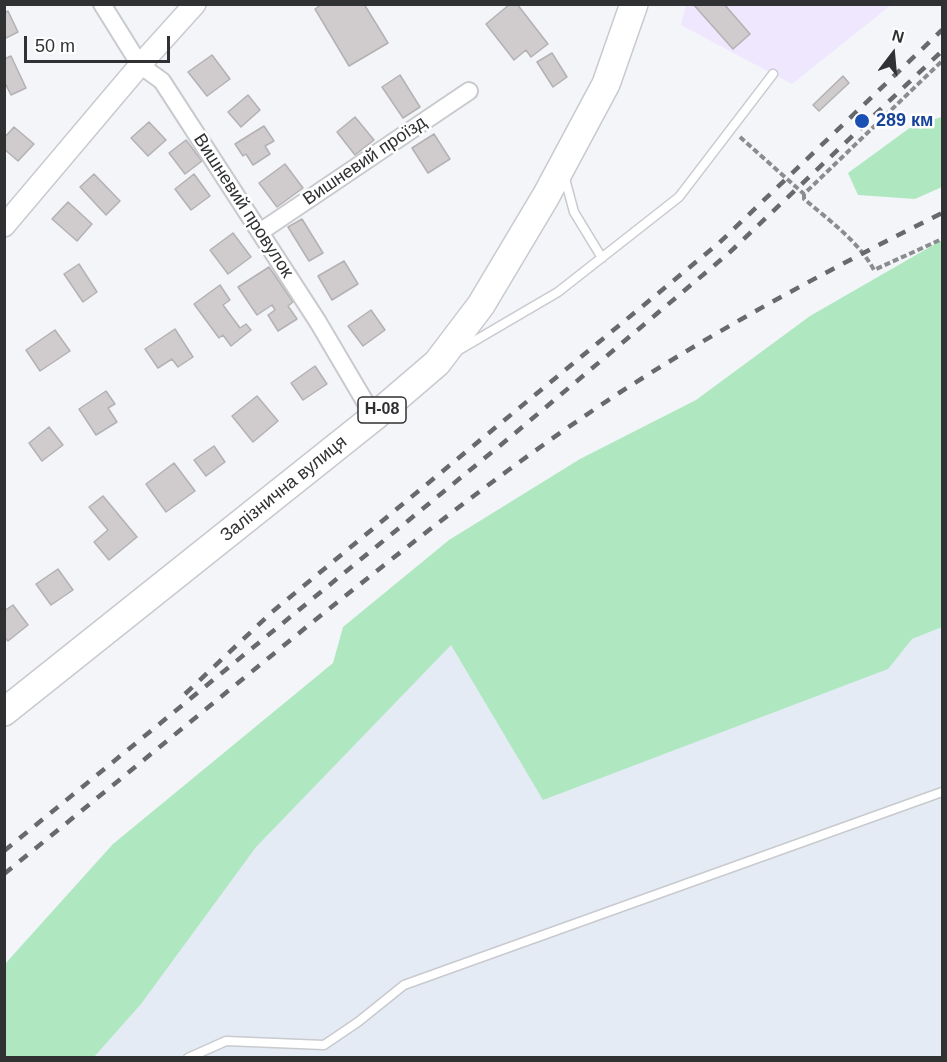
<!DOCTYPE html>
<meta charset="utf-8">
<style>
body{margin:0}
#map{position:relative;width:947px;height:1062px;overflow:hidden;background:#f3f5f9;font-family:Arial,sans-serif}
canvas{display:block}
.frame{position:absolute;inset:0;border:6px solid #303133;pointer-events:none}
.north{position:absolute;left:863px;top:24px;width:60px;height:60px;-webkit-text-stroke:4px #fff;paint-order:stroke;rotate:16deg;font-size:16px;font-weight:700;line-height:24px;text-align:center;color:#303133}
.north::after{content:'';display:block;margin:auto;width:21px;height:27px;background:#303133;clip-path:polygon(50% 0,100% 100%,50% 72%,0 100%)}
.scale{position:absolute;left:24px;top:36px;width:146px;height:27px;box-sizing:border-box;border:3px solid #303133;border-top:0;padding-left:8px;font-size:18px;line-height:21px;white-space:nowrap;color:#303133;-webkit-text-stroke:4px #fff;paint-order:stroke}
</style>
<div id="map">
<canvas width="947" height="1062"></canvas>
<div class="frame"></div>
<div class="north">N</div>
<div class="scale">50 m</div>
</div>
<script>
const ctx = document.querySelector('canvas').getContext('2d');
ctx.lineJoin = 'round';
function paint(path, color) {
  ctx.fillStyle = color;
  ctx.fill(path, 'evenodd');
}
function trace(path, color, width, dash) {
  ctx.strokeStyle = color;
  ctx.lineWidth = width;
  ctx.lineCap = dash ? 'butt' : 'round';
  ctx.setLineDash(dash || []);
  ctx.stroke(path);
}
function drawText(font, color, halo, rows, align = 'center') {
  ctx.font = font + ' Arial,sans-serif';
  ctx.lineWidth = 5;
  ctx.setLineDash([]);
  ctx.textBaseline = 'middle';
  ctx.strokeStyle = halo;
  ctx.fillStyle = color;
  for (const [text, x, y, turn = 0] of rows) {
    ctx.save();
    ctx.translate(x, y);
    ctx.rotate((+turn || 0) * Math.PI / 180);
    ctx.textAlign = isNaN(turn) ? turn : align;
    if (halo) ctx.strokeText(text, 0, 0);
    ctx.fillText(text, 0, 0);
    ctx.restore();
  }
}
paint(new Path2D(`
 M942 340V1057L5 1058V964L113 844Z`), '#e4ebf5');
paint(new Path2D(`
 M686 5H891L792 84 681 25Z`), '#eee7fd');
paint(new Path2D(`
 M942 117V187L915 199 858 195 848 173 915 124Z
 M942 240V627L912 639 888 669 543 800 451 645 256 847 141 1004 94 1057H5V964L113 844 333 663 343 627 449 540 580 459 696 400 810 316Z`), '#afe8c0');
const building = new Path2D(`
 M322 4H364L388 43 349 66 315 9Z
 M510 4H517L548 44 531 57 526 50 514 60 486 24Z
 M693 4H724L750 34 733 49Z
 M8 11 18 32 4 39V13Z
 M552 53 567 77 553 87 537 62Z
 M212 55 230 79 207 96 188 72Z
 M11 56 26 88 11 95 4 81V59Z
 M400 75 420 107 403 118 382 87Z
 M843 76 849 83 819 111 813 105Z
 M248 95 260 110 241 127 228 112Z
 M355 117 374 140 355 155 337 132Z
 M149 122 166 140 148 156 131 138Z
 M264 126 274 141 265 146 270 154 253 165 246 154 243 156 235 144Z
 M14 127 34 144 18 161 4 149V138Z
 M434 134 450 159 428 173 412 148Z
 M186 140 202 161 185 174 169 153Z
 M285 164 303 188 277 207 259 183Z
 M94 174 120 201 106 215 80 187Z
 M194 174 210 196 191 210 175 189Z
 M68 202 92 224 77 241 52 219Z
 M302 219 323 253 309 261 288 227Z
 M233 233 251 257 228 274 210 250Z
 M344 261 358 284 332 300 318 276Z
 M79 264 97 292 83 302 64 274Z
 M269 267 293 302 288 306 297 319 278 331 268 315 275 310 272 305 257 315 238 287Z
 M220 285 230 300 223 305 240 328 246 324 251 330 231 346 223 335 219 338 194 304Z
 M371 310 385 330 363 346 348 326Z
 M175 329 193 357 178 367 172 359 158 368 145 349Z
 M55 330 70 351 40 371 26 350Z
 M315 366 327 384 303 400 291 383Z
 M106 391 115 404 108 408 117 422 96 435 79 409Z
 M257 396 278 421 253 442 232 416Z
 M49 427 63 445 42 461 29 443Z
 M214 446 225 462 206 476 194 460Z
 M174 463 195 491 166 512 146 484Z
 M103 496 137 537 109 560 94 542 108 530 89 507Z
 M58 569 73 590 51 605 36 584Z
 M13 605 28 625 8 641 4 637V611Z`);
paint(building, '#d0ccce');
trace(building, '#b4b1b3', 1.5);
const service = new Path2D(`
 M564 175 574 212 602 258
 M459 350 558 292 679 197 773 74
 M188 1058 226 1041 324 1045 358 1022 404 985 942 792`);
const minor = new Path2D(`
 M102 4 140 65 162 81 318 322 374 417
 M260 232 469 91`);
const tertiary = new Path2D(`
 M4 226 140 65 195 4`);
const primary = new Path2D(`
 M4 712 374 417 437 363 481 305 546 196 606 84 634 4`);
trace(service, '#c8cace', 11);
trace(minor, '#c8cace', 20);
trace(tertiary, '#c8cace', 24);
trace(primary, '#c8cace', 30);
trace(new Path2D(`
 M740 137 804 194 942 61
 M804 194V199C829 220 859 242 874 270L942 239`), '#8b8c8f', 4, [6, 3]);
trace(service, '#fff', 8);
trace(minor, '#fff', 16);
trace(tertiary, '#fff', 21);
trace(primary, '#fff', 27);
trace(new Path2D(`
 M185 694 272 612 719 243 942 30
 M4 851 508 439 729 253 942 51
 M4 874C106 791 207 708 309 625 410 544 511 464 619 393 723 326 832 268 942 213`), '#68696c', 4.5, [10, 10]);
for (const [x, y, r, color] of [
 [862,121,8,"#1a4fb4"]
]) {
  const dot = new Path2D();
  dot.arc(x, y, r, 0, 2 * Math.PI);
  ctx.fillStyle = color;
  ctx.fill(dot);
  trace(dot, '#fff', 2);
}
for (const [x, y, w] of [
 [382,410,48]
]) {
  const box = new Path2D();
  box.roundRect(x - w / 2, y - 13, w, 26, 4.5);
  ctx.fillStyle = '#fff';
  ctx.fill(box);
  trace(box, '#303133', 1.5);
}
drawText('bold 16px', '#303133', null, [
 ["Н-08",382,410]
]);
drawText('bold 18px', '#164399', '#fff', [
 ["289 км",876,121]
], 'left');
drawText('18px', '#303133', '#fff', [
 ["Вишневий проїзд",365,161,-34],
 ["Вишневий провулок",243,206,57],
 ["Залізнична вулиця",284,489,-39]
]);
</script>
